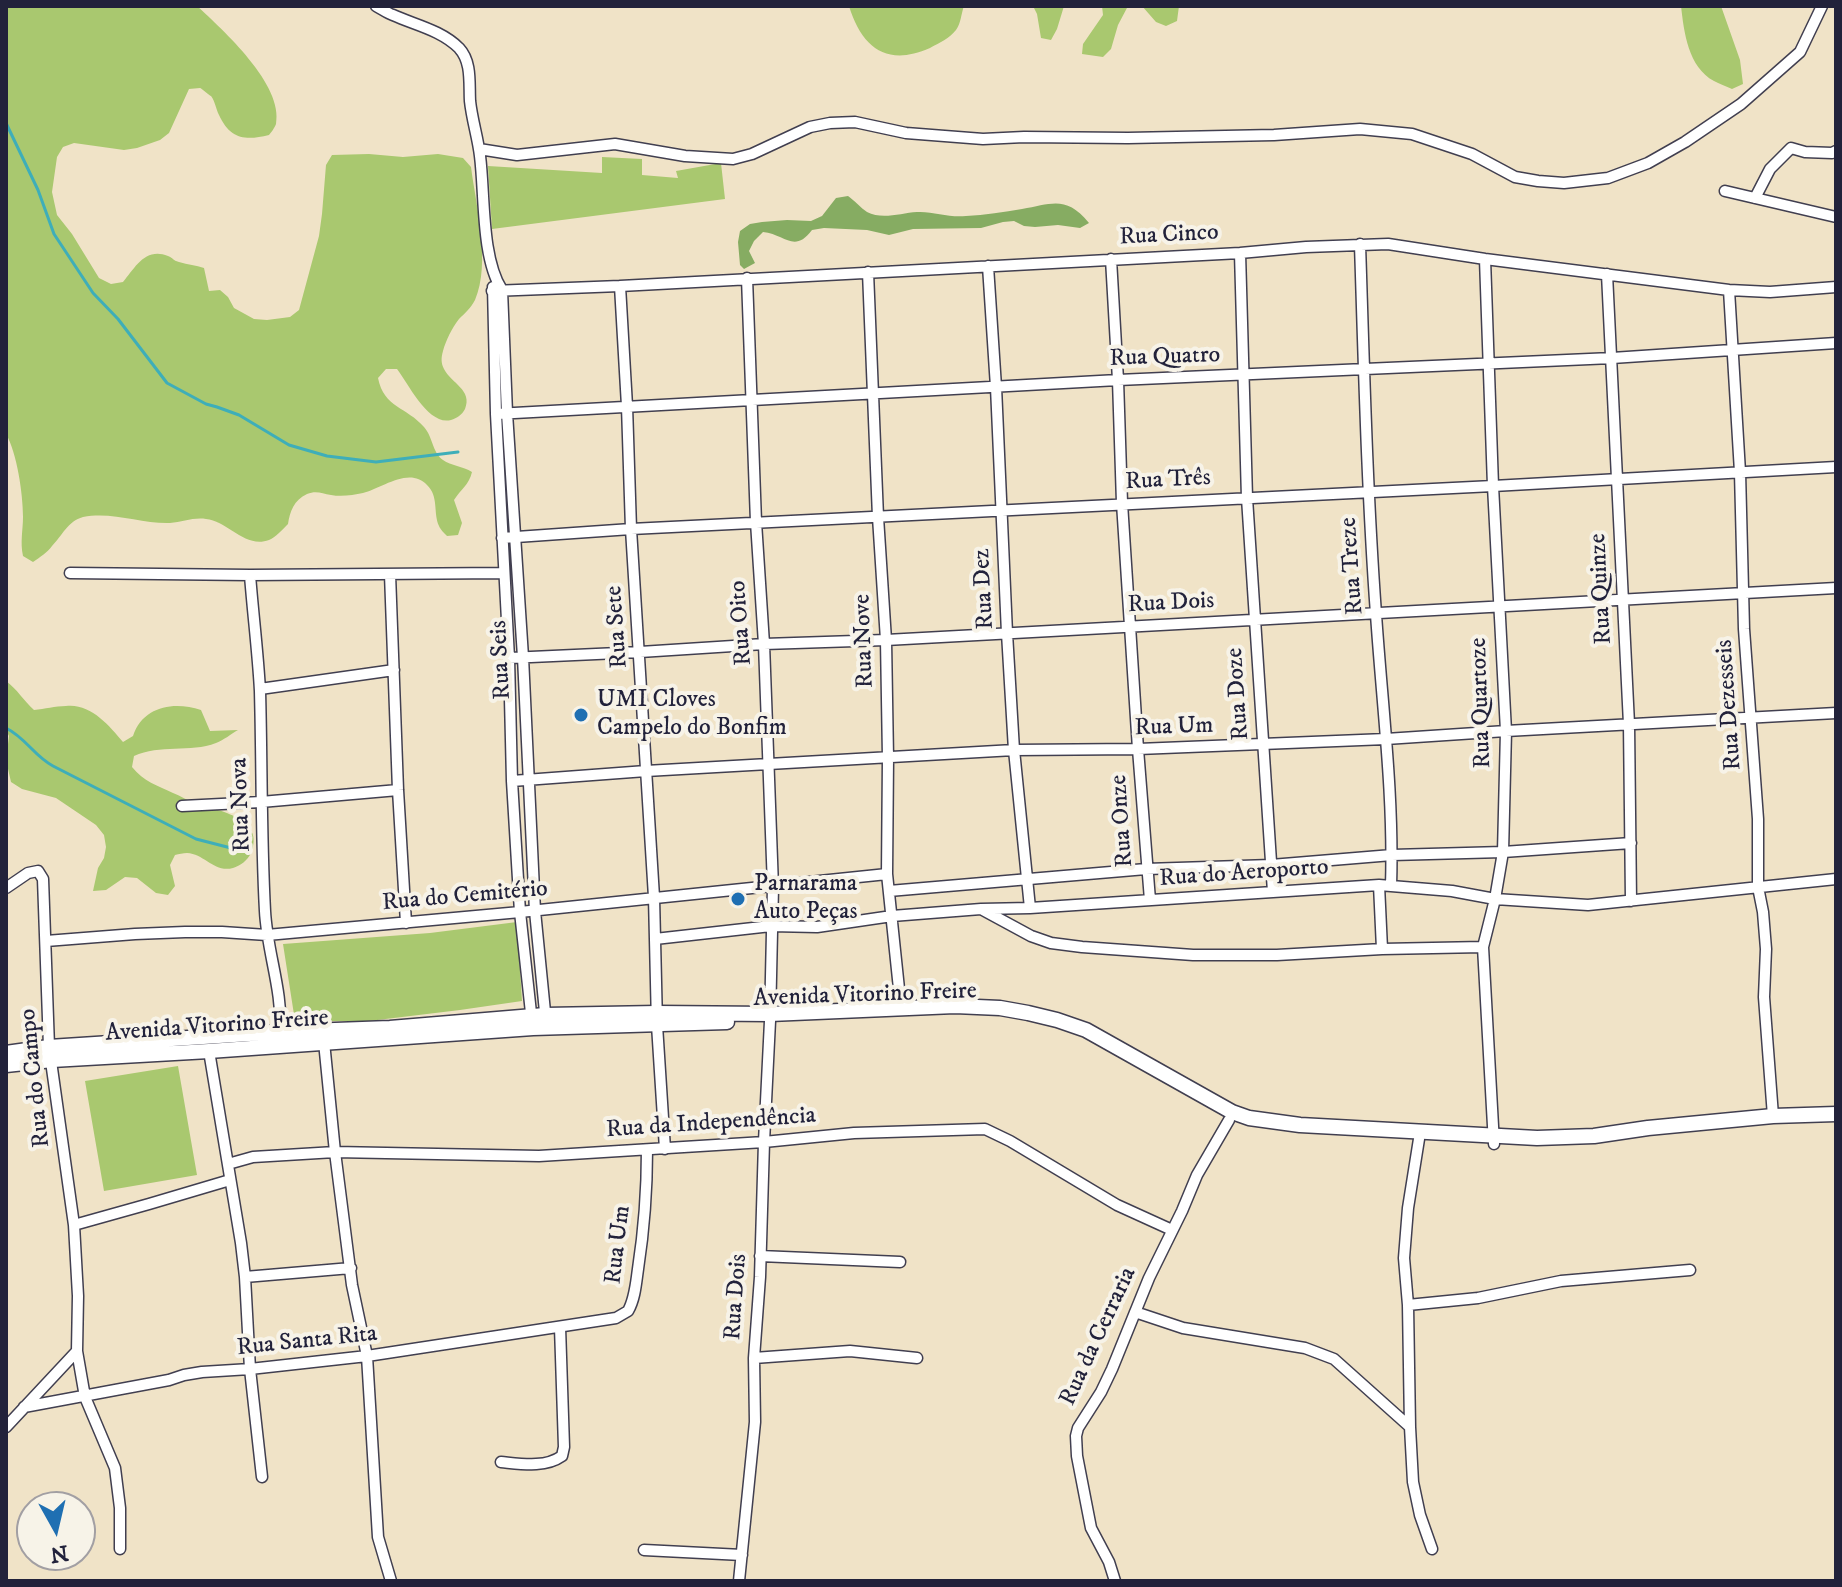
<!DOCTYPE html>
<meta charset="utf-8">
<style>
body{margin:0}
#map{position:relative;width:1842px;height:1587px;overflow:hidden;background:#f0e3c7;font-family:"IM FELL DW Pica",serif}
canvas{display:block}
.frame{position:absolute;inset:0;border:8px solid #22223b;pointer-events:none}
.north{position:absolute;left:16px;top:1491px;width:80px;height:80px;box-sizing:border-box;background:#f7f3e8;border:2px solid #a29fa3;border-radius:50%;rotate:172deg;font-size:22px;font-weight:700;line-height:32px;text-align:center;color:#22223b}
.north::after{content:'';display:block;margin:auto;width:28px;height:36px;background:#1f6fb2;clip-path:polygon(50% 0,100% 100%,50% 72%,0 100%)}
</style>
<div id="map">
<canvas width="1842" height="1587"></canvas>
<div class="frame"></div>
<div class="north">N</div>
</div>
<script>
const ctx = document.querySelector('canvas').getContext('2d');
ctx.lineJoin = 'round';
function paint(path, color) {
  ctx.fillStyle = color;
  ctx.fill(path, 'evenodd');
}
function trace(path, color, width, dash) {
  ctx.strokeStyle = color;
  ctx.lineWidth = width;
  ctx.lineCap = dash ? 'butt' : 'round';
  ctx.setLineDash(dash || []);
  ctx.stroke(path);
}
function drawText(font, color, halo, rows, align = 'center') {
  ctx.font = font + ' "IM FELL DW Pica",serif';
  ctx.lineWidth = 8;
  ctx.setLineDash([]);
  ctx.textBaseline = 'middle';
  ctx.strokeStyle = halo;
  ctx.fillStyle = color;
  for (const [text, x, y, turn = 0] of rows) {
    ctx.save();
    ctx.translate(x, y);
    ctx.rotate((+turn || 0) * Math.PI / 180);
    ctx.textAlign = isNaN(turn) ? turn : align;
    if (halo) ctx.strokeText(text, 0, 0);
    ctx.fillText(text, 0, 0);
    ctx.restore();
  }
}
paint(new Path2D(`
 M6 6H197C223 30 284 85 276 124 275 127 271 133 269 135 245 141 230 139 219 115 216 109 215 101 211 96 210 96 201 88 200 88L189 89 169 133 160 140 137 148 124 150 74 143 63 147 57 157 52 192 57 215 72 234 99 278 111 284 123 282C135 268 145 247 168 256 175 259 172 260 179 262 188 265 196 265 204 268L209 291 220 290 228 297 234 308 254 319 267 320 290 317 299 310 319 236 322 214 326 165 332 155 369 154 403 157 438 154 463 158 471 167C476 206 491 263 475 300 471 308 465 313 459 319 452 328 446 340 443 351 441 358 441 363 444 369 451 383 473 390 465 409 462 415 457 418 451 420 429 426 409 385 397 369H386L378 378C384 408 407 407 424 427 433 437 432 452 443 460 451 466 463 466 472 472 469 485 461 489 454 500L462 523 458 535 447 536C445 534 440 529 439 526 433 513 439 496 427 485 409 466 381 489 363 493 353 495 342 497 331 495 322 494 317 490 307 494 294 500 290 511 288 524 283 529 276 537 269 540 245 549 228 521 206 519 194 517 182 522 170 523 142 524 112 511 83 517 68 521 62 536 52 546 47 553 40 557 33 562L23 556C20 542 23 530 23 517 23 494 17 453 6 434Z
 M849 6H964C961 14 961 23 956 30 950 38 939 43 930 48 887 67 862 48 849 6Z
 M1033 6H1064L1057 29 1051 40 1041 38 1037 14Z
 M1102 6H1128L1118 25 1111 49 1103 57 1082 54 1083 44 1103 15Z
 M1142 6H1179L1177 21 1166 26 1156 22Z
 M1681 6H1721L1740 60 1743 84 1732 89C1726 86 1719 84 1714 81 1688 67 1684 32 1681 6Z
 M602 157 642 159V175L678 178 676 171 721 163 725 199 492 229 488 166 602 173Z
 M6 681C17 689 24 701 34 710 45 709 55 706 66 706 90 703 109 725 123 742L133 736C143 706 174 701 201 710L210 731 238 730C231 734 224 740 216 743 190 753 160 744 134 756L132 767C144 782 157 785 173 793 181 796 188 801 196 803 218 811 266 818 251 853 248 860 240 866 233 868 214 873 205 854 187 853 183 853 179 854 175 855L170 865 175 886 168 895 156 893 137 878 125 877 106 890 93 891 98 868 104 858 106 847 104 835 96 825 56 798 22 789 11 782 6 760 9 736 6 730Z
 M517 922 522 1001 460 1010 369 1021H295L283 944 430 933Z
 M178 1066 197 1175 104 1191 85 1081Z`), '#a9c86f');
paint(new Path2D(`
 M848 196C854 200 861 208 867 212 882 220 901 213 917 212 933 211 949 218 966 216 985 215 1004 212 1022 209 1052 204 1066 195 1089 223L1080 228 1058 225 1035 227 1024 226 1014 221 1003 222 981 228 913 229 889 235 867 230 824 228 812 230C794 254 785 234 763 232L754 241 749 251 755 263 744 269 740 265 738 242 740 231 750 224 762 222 787 220 811 221 822 216 836 198Z`), '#86ac62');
trace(new Path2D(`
 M6 123 38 190 54 234 93 293 118 319 167 383 206 404 217 407 239 415 289 445 327 456 376 462 458 452
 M6 728C26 738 34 756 53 766L196 839 231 848`), '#3eaeb9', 3);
const street = new Path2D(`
 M376 6C382 9 387 13 393 15 415 25 441 30 459 48 472 62 469 83 470 101 472 120 478 138 480 156 485 195 481 257 502 290L507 413 523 657 535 911 546 1022
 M479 149 517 155 615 144 685 156 733 159 752 154 810 127 830 123 855 122 906 133 983 139 1024 137 1128 138 1274 135 1360 129 1412 134 1472 154 1515 177 1538 181 1564 183 1608 178 1648 163 1685 142 1741 104 1800 52 1822 6
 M1725 191 1836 217
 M1755 198 1770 169 1791 148 1805 152 1832 153 1836 151
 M1360 244C1364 367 1367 491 1376 614 1382 704 1394 795 1391 886
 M1240 253 1247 498 1273 892
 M1111 259 1118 380 1122 503 1138 749 1150 900
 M1485 259 1493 486 1506 731 1503 852 1495 899 1483 947 1494 1144
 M988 266 996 387 1007 633 1014 750 1030 908
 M868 272 878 517 886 640 888 758 887 874 901 1008
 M1607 274 1629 724 1631 901
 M620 286 627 406 631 529 654 897 657 1025 665 1149
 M493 287 496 414 509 658 512 781 520 912 532 1022
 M1729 290 1740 472 1744 629 1758 819V887L1763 912 1766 949 1764 997 1773 1116
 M492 291 620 286 1240 253 1306 247 1388 244 1485 259 1729 290 1770 292 1836 287
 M496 414 1118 380 1612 358 1836 343
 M502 538 631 529 1493 486 1836 467
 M70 573 250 575 504 573
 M390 574 398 790 406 923
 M250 575C253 614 258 653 260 691 262 765 261 838 265 911 267 952 283 991 280 1032
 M509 658 640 652 764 644 886 640 1836 588
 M260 689 394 670
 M512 781 646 771 1014 750 1138 749 1386 739 1506 731 1836 713
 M182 806 261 802 398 790
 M1379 885 1382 949
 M6 888 28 873 38 871 43 879 49 1047 74 1225 78 1296 77 1351 85 1397 115 1468 120 1508V1549
 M889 891 1146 869 1271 865 1392 855 1503 852 1631 843
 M983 910 1031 936 1051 943 1082 947 1193 955H1277L1382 949 1483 947
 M655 939 771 926 817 927 892 916 981 909 1030 908 1379 885 1452 891 1495 899 1588 905 1836 879
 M46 941 135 934 185 932H222L267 935 520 912 887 874
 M324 1042 335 1152 352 1285 367 1356 378 1537 391 1581
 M209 1051 241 1243 245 1277 250 1369 262 1477
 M1419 1139 1408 1208 1404 1258 1408 1305 1410 1427 1413 1482 1420 1515 1432 1549
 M228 1164 253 1157 335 1152 539 1156 764 1142 854 1133 985 1129 1010 1141 1117 1205 1172 1230
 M74 1225 149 1204 230 1180
 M760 1256 900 1262
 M245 1277 351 1268
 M1408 1305 1478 1298 1561 1281 1690 1270
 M1135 1312 1183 1328 1305 1348 1334 1359 1410 1427
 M754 1358 850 1351 917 1358
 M24 1407 169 1380 184 1375 202 1372 250 1369 367 1356 616 1318 628 1311C635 1299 636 1283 638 1269 644 1230 647 1190 647 1150
 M6 1427 77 1351
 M501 1462C522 1464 545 1468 562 1456L564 1447 560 1327
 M644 1550 742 1555
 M739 1581 755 1422 754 1358 760 1277 764 1142 770 1021 773 887 764 644 756 522 747 278
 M1115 1581 1109 1562 1091 1528 1077 1456 1076 1436 1078 1428 1101 1392 1112 1369 1149 1278 1182 1211 1197 1175 1229 1120`);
const secondary = new Path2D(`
 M6 1053 49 1047 280 1032 390 1028 545 1015 657 1013 770 1014 955 1006 1000 1008 1028 1013 1057 1020 1086 1030 1232 1112 1249 1118 1300 1125 1537 1138 1594 1136 1648 1128 1773 1116 1836 1114
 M6 1065 52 1060 209 1051 533 1028 727 1022`);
trace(street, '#413f50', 13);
trace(secondary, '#413f50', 17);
trace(street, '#fff', 10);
trace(secondary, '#fff', 14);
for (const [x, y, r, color] of [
 [581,715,8,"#1f6fb2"],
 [738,899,8,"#1f6fb2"]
]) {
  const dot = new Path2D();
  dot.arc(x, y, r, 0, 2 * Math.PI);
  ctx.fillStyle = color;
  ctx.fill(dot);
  trace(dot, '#f7f3e8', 3);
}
drawText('24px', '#22223b', '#f7f3e8', [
 ["Rua Cinco",1169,236,-3],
 ["Rua Quatro",1165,358,-2],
 ["Rua Três",1168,481,-3],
 ["Rua Treze",1353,566,-94],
 ["Rua Dez",985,589,-93],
 ["Rua Quinze",1602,589,-93],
 ["Rua Dois",1171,604,-3],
 ["Rua Oito",742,623,-94],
 ["Rua Sete",618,627,-94],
 ["Rua Nove",865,641,-92],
 ["Rua Seis",502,660,-93],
 ["Rua Doze",1239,694,-94],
 ["Rua Quartoze",1482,703,-92],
 ["Rua Dezesseis",1730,705,-94],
 ["Rua Um",1174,728,-2],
 ["Rua Nova",242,805,-92],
 ["Rua Onze",1123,821,-94],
 ["Rua do Aeroporto",1244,874,-4],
 ["Rua do Cemitério",465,897,-5],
 ["Avenida Vitorino Freire",865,996,-2],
 ["Avenida Vitorino Freire",217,1027,-4],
 ["Rua do Campo",36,1078,-96],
 ["Rua da Independência",711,1124,-4],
 ["Rua Um",619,1245,-83],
 ["Rua Dois",737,1297,-86],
 ["Rua da Cerraria",1099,1337,-65],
 ["Rua Santa Rita",307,1342,-6]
]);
drawText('24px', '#22223b', '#f7f3e8', [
 ["UMI Cloves",597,701],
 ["Campelo do Bonfim",597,729],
 ["Parnarama",754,885],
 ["Auto Peças",754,913]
], 'left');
</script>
